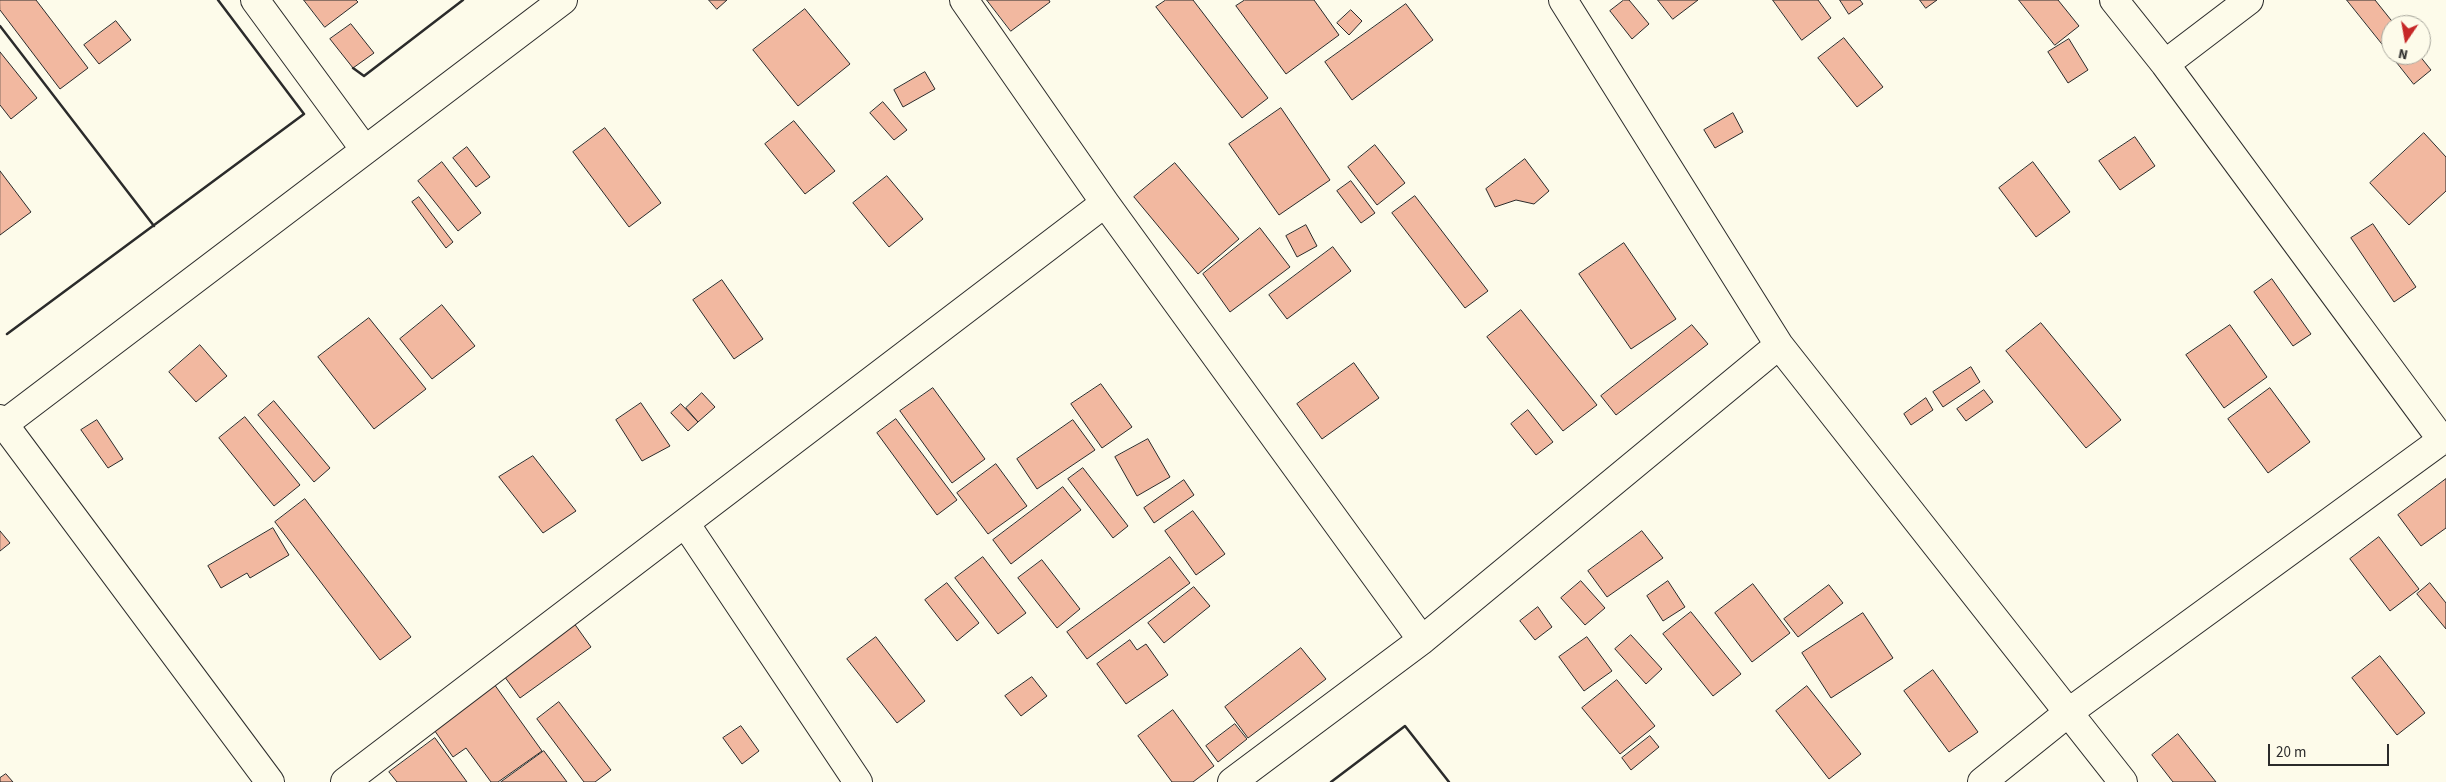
<!DOCTYPE html>
<style>
body{margin:0}
#map{position:relative;width:2446px;height:782px;overflow:hidden;background:#fdfbea;font-family:"Source Sans 3",sans-serif}
canvas{display:block}
.north{position:absolute;left:2381px;top:15px;width:50px;height:50px;box-sizing:border-box;background:#fdfbea;border:1px solid #a9a89e;border-radius:50%;rotate:192deg;font-size:14px;font-weight:700;line-height:20px;text-align:center;color:#2b2b2b}
.north::after{content:'';display:block;margin:auto;width:18px;height:22px;background:#c62828;clip-path:polygon(50% 0,100% 100%,50% 72%,0 100%)}
.scale{position:absolute;left:2268px;top:744px;width:121px;height:22px;box-sizing:border-box;border:2px solid #2b2b2b;border-top:0;padding-left:6px;font-size:15px;line-height:18px;white-space:nowrap;color:#2b2b2b;-webkit-text-stroke:4px #fdfbea;paint-order:stroke}
</style>
<div id="map">
<canvas width="2446" height="782"></canvas>
<div class="north">N</div>
<div class="scale">20 m</div>
</div>
<script>
const ctx = document.querySelector('canvas').getContext('2d');
ctx.lineJoin = 'round';
function paint(path, color) {
  ctx.fillStyle = color;
  ctx.fill(path, 'evenodd');
}
function trace(path, color, width, dash) {
  ctx.strokeStyle = color;
  ctx.lineWidth = width;
  ctx.lineCap = dash ? 'butt' : 'round';
  ctx.setLineDash(dash || []);
  ctx.stroke(path);
}
const building = new Path2D(`
 M0 0H36L88 68 60 89 0 10Z
 M304 0H356L358 2 325 27Z
 M709 0H727L717 9Z
 M987 0H1049L1050 2 1011 31Z
 M1166 0H1193L1268 98 1242 118 1156 7Z
 M1245 0H1314L1339 35 1286 74 1236 6Z
 M1624 0H1629L1649 24 1632 39 1610 11Z
 M1658 0H1698L1673 19Z
 M1773 0H1818L1831 18 1802 40Z
 M1840 0H1860L1863 4 1849 14Z
 M1920 0H1937L1926 8Z
 M2019 0H2058L2079 26 2055 45Z
 M2347 0H2375L2395 25H2391V55Z
 M1406 4 1433 40 1352 100 1325 62Z
 M805 9 850 64 798 106 753 50Z
 M1351 10 1362 21 1349 35 1337 23Z
 M116 21 131 40 99 64 84 45Z
 M351 24 374 53 353 68 330 39Z
 M1844 38 1883 87 1857 107 1818 58Z
 M2069 39 2088 70 2068 83 2048 52Z
 M0 52 37 98 11 119 0 105Z
 M2391 55H2419L2431 70 2414 84Z
 M925 72 935 89 903 107 894 90Z
 M883 102 907 130 894 140 870 113Z
 M1281 108 1330 180 1279 215 1229 144Z
 M1733 113 1743 132 1715 148 1704 130Z
 M794 121 835 171 805 194 765 144Z
 M605 128 661 203 629 227 573 152Z
 M2424 133 2446 157V191L2409 225 2370 183Z
 M2135 137 2155 166 2120 190 2099 161Z
 M1375 145 1405 183 1377 205 1348 167Z
 M467 147 490 177 476 187 453 158Z
 M1525 159 1549 191 1534 204 1516 200 1495 207 1486 189Z
 M442 162 481 213 458 231 418 181Z
 M2033 162 2070 212 2036 237 1999 188Z
 M1175 163 1239 239 1198 274 1134 197Z
 M0 171 31 212 0 235Z
 M887 176 923 219 889 247 853 203Z
 M1351 181 1375 213 1361 223 1337 191Z
 M1415 196 1488 291 1465 308 1392 213Z
 M419 197 453 242 446 248 412 202Z
 M2373 224 2416 287 2394 302 2351 238Z
 M1306 225 1317 246 1297 257 1286 236Z
 M1260 228 1290 267 1230 312 1203 274Z
 M1624 243 1676 319 1631 349 1579 274Z
 M1333 247 1351 271 1287 319 1269 295Z
 M2272 279 2311 334 2293 346 2254 292Z
 M722 280 763 339 734 359 693 300Z
 M442 305 475 346 432 379 400 339Z
 M1521 310 1597 405 1563 431 1487 337Z
 M369 318 426 389 374 429 318 357Z
 M2041 323 2121 420 2086 448 2006 351Z
 M1692 325 1708 344 1616 415 1601 396Z
 M2230 325 2267 377 2224 408 2186 355Z
 M200 345 227 376 196 402 169 372Z
 M1354 363 1379 398 1322 439 1297 404Z
 M1971 367 1980 382 1943 407 1933 392Z
 M1101 384 1132 427 1102 448 1071 404Z
 M933 388 985 459 952 483 900 411Z
 M2270 388 2310 442 2268 473 2228 419Z
 M1984 390 1993 402 1966 421 1957 409Z
 M702 393 715 407 698 422 686 408Z
 M1926 398 1933 410 1911 425 1904 414Z
 M274 401 330 468 314 482 258 415Z
 M641 403 670 446 642 461 616 420Z
 M681 404 698 422 688 431 671 413Z
 M1528 410 1553 442 1536 455 1511 424Z
 M245 417 300 485 274 506 219 438Z
 M896 419 957 500 937 515 877 433Z
 M97 420 123 459 108 468 81 430Z
 M1073 420 1095 450 1037 489 1017 459Z
 M1148 439 1170 477 1137 496 1115 457Z
 M533 456 576 511 543 533 499 477Z
 M996 464 1027 506 988 534 957 493Z
 M1083 468 1128 526 1113 538 1068 479Z
 M2446 479V528L2421 546 2398 515Z
 M1184 480 1194 495 1154 523 1144 508Z
 M1063 487 1081 510 1011 564 993 540Z
 M305 499 411 637 380 660 275 522Z
 M1193 511 1225 554 1196 575 1165 531Z
 M273 528 289 555 250 578 247 573 221 588 208 566Z
 M0 531 10 543 0 551Z
 M1642 531 1663 558 1607 597 1588 571Z
 M2379 537 2419 589 2390 611 2350 559Z
 M983 557 1026 613 998 634 955 578Z
 M1170 557 1190 583 1087 659 1067 632Z
 M1042 560 1080 609 1057 628 1018 578Z
 M1581 581 1605 608 1585 625 1561 598Z
 M1668 581 1685 607 1663 621 1647 596Z
 M947 583 979 623 957 641 925 600Z
 M2430 583 2446 603V629L2417 594Z
 M1753 584 1790 633 1752 662 1715 613Z
 M1829 585 1843 603 1798 637 1784 619Z
 M1194 587 1210 606 1164 643 1148 623Z
 M1538 607 1552 627 1535 640 1520 621Z
 M566 612 591 647 520 698 494 662Z
 M1691 612 1741 674 1713 696 1663 634Z
 M1863 613 1893 658 1831 698 1802 653Z
 M1631 635 1662 669 1646 684 1615 649Z
 M876 637 925 701 897 723 847 659Z
 M1587 637 1612 671 1584 691 1559 657Z
 M1130 640 1137 650 1146 644 1168 675 1126 704 1097 664Z
 M1301 648 1326 679 1248 738 1225 707Z
 M2380 656 2425 713 2397 735 2352 678Z
 M484 670 542 751 498 782H491L466 748 453 757 423 714Z
 M1933 670 1978 732 1949 752 1904 691Z
 M1032 677 1047 696 1021 716 1005 696Z
 M1617 680 1655 726 1620 754 1582 708Z
 M1807 686 1861 754 1829 779 1776 711Z
 M559 702 611 770 595 782H584L537 719Z
 M1173 710 1214 766 1193 782H1172L1138 736Z
 M1235 724 1247 739 1218 762 1206 746Z
 M741 726 759 751 742 764 723 738Z
 M2178 734 2216 782H2173L2152 755Z
 M1650 736 1659 747 1631 770 1622 758Z
 M435 738 467 782H397L389 772Z
 M544 751 567 782H501Z
 M6 774 13 782H0V778Z`);
paint(building, '#f2b8a0');
trace(building, '#2b2b2b', 1);
const street = new Path2D(`
 M255 0 365 150
 M964 0 1105 203 1422 640
 M1563 0 1779 345 2123 782
 M2114 0 2165 64 2442 440
 M2165 64 2249 0
 M0 419 270 782
 M0 427 563 0
 M685 523 858 782
 M345 782 1105 203
 M1232 782 1422 640 1779 345
 M1982 782 2069 712 2446 437`);
trace(street, '#2b2b2b', 30);
trace(street, '#fdfbea', 28);
trace(new Path2D(`
 M0 26 154 226
 M353 68 364 76 463 0
 M7 334 304 114 218 0
 M1331 782 1405 726 1449 782`), '#2b2b2b', 2.5);
</script>
